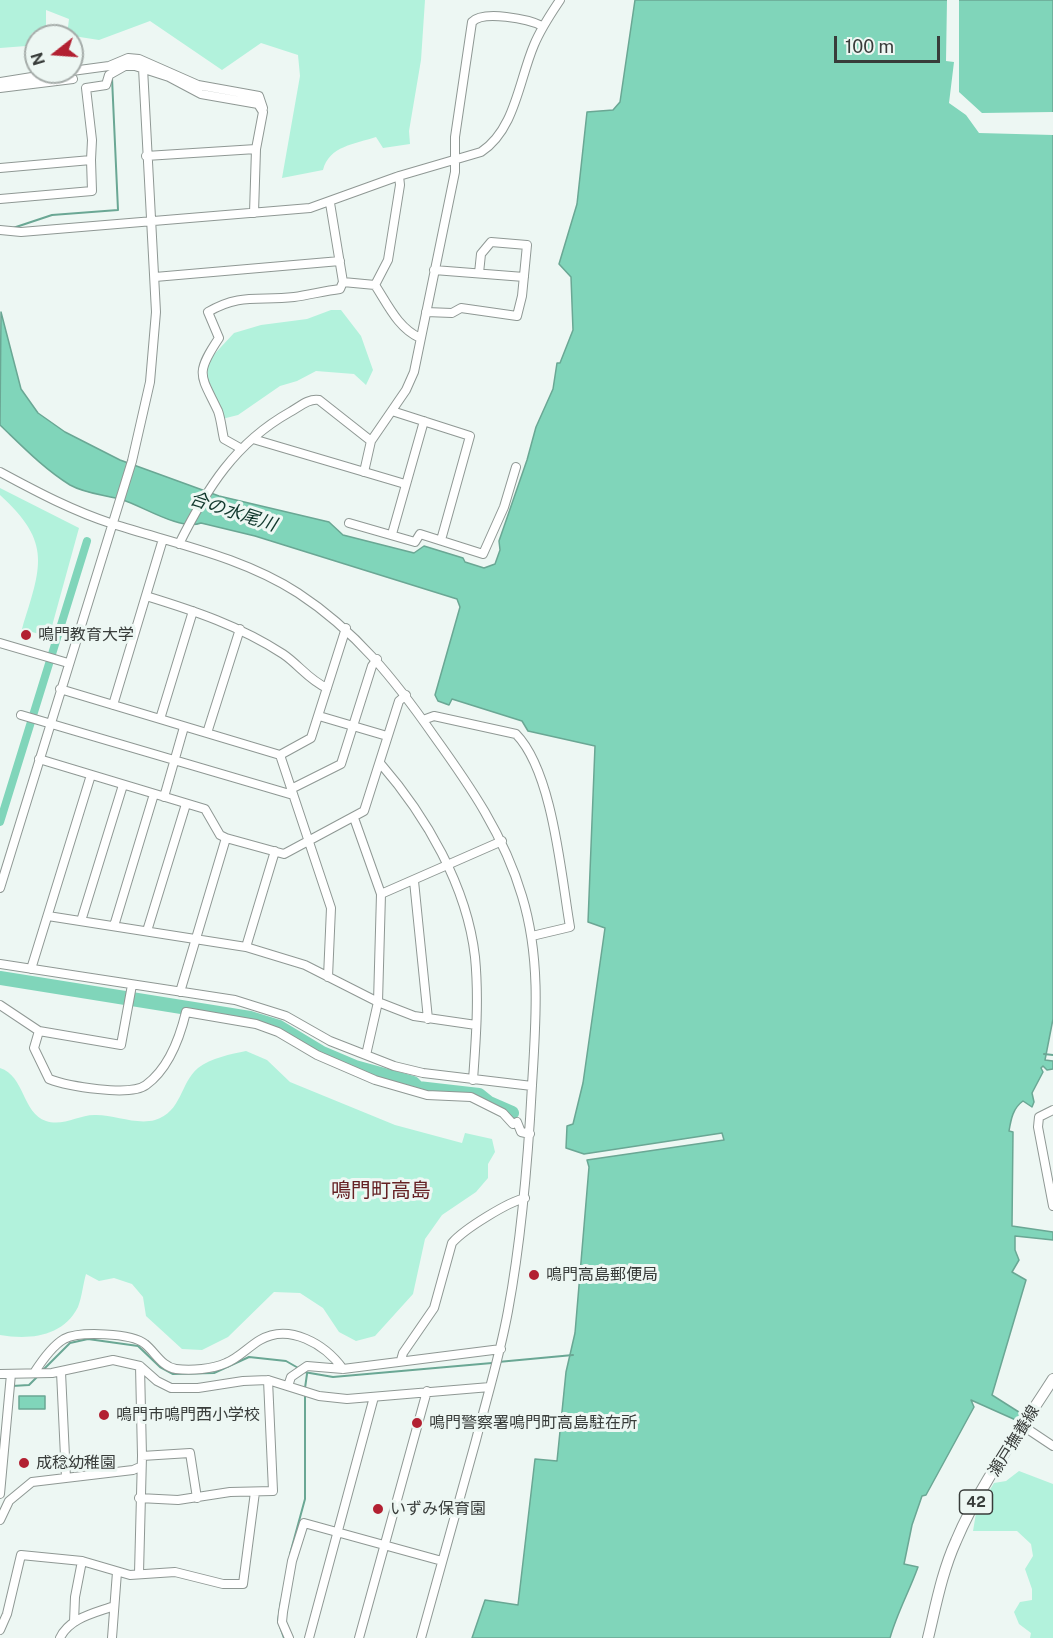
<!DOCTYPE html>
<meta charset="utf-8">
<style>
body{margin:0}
#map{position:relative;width:1053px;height:1638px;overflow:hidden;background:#edf7f3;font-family:"Public Sans",sans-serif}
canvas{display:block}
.north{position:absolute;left:24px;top:24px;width:60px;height:60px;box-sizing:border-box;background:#edf7f3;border:2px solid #a5aca9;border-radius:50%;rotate:253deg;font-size:16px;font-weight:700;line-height:24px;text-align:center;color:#383c3a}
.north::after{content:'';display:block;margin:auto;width:21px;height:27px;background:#b22031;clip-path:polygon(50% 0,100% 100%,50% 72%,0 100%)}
.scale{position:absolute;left:834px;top:36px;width:106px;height:27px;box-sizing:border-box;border:3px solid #383c3a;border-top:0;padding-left:8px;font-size:18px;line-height:21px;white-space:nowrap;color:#383c3a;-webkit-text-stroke:4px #edf7f3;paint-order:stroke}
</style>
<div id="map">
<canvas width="1053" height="1638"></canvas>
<div class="north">N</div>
<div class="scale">100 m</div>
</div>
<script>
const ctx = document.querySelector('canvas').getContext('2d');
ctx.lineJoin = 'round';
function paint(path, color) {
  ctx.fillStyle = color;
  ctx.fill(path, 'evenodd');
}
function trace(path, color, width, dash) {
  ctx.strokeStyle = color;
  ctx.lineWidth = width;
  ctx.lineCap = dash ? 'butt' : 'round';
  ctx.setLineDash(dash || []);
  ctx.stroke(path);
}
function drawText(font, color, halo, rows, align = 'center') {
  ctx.font = font + ' "Public Sans","Noto Sans JP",sans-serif';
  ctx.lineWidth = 6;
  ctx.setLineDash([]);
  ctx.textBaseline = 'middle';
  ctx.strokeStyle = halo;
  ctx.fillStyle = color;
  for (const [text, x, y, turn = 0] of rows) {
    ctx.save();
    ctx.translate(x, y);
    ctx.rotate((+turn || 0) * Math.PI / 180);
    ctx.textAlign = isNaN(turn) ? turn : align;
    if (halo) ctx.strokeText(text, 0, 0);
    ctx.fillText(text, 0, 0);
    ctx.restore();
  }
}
paint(new Path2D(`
 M0 0H425L421 60 409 131 410 144 383 148 376 137C355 144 329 146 323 170L282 178 300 76 298 55 261 43 222 70 150 21 99 40 67 35 69 19 46 10V27L32 33 26 46 0 48Z
 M331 310H341L361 336 373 370 366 385 354 374 316 371 297 381 280 386 238 415 222 419 208 390 207 362 234 333 261 325 307 319Z
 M0 488 79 528 49 637 22 629C41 567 53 543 0 495Z
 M246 1051 267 1060 290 1082 395 1125 462 1143 465 1133 492 1139 495 1152 488 1164V1178L476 1192 442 1215 425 1239 413 1294 375 1336 356 1341 339 1332 323 1308 300 1293 274 1292 228 1337 202 1350 182 1349 146 1316 143 1297 132 1284 114 1278 99 1281 86 1274C83 1284 82 1297 78 1307 63 1337 29 1340 0 1335V1068C25 1076 22 1113 46 1121 63 1127 80 1114 96 1115 115 1115 136 1125 155 1120 182 1112 180 1083 198 1068 211 1058 231 1054 246 1051Z
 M1019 1471 1053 1484V1638H1030L1031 1633 1019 1624 1014 1612 1020 1602 1032 1600V1589L1025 1569 1033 1556 1031 1544 1017 1531H973L976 1513 994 1483 1006 1481Z`), '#b2f2dc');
const water = new Path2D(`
 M635 0H1053V1019L1045 1060 1053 1061V1069L1047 1070 1043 1066 1041 1068 1043 1072 1032 1093 1034 1102 1032 1107 1023 1101C1013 1108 1011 1119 1009 1131L1013 1132 1012 1226 1053 1232V1240L1015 1236V1250L1019 1260 1012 1272 1026 1280 992 1395 1022 1414 1018 1421 971 1400 974 1407 926 1495 922 1496 912 1525 904 1564 918 1567C909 1592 897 1613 890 1638H472L485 1600 518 1605 535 1459 557 1461 566 1372 575 1333 589 1167 587 1160 724 1140 722 1133 584 1154 566 1148 567 1126 573 1124 583 1083 605 928 588 922 595 746 528 731 522 721 452 699 449 705 438 701 435 695 460 607 457 599 255 536 201 523C181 531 142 506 123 500 106 495 86 494 70 485 44 469 22 446 0 425L1 312 21 389 38 413 65 432 120 460 219 496 329 522 343 535 414 553 424 546 463 558 465 562 484 568 495 564 500 550 499 541 527 460 536 427 553 389 557 363H560L573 330 571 277 559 264 577 204 587 112 613 110 620 102Z
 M19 1396H45V1409H19Z`);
paint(water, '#80d5ba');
trace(water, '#6aa794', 1.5);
paint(new Path2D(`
 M947 0H959V92L982 113 1053 112V135L979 133 966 115 949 103 954 62 946 61Z`), '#edf7f3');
trace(new Path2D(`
 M13 228 52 215 118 210 112 78
 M1044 1054 1053 1055
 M498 1362 573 1355
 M44 1369 70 1343 88 1339 138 1346 160 1367 173 1374 214 1373 249 1357 286 1361 300 1369
 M304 1372 333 1377 492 1363
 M12 1386 29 1385 38 1376
 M305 1388 307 1374
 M290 1554 305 1499V1393
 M281 1601 278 1621 284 1638`), '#6aa794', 2);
trace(new Path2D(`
 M0 822 87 541`), '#80d5ba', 8);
trace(new Path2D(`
 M0 978 250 1018 279 1027 322 1053 355 1067 413 1083 418 1088 479 1095 489 1103 512 1113`), '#80d5ba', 14);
const minor = new Path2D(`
 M72 71 109 66 128 58 139 59 198 85 259 96 263 108
 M0 82 63 72
 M0 88 73 79
 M146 156 256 149
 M0 168 91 160 92 140 86 88 106 85 109 75 125 66H135L169 77 201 94 258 104 263 112 256 149 254 213
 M0 199 92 191 91 160
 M0 230 21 232 310 208 399 176 481 152C515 130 519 80 534 45 541 28 550 15 560 0
 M434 270 524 277
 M155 277 340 261
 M343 282 375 285C388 305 398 328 420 338
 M375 285 388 260 400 185 399 176
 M426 312 452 313 461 308 517 316 522 296 527 245 491 242 481 254 479 273
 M392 411 470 436 441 540
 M253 439 405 484
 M240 448 224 439C222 431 221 419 218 411 201 375 194 375 219 338L208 312C240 293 259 301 294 297 309 295 324 291 340 289L343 282 330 203
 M0 472C37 492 73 511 113 524 176 544 242 557 298 593 356 631 395 680 434 736 470 786 504 835 522 896 541 958 536 1021 532 1085 528 1161 522 1236 508 1311 500 1355 487 1397 476 1440 458 1506 439 1572 421 1638
 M364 472 371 441 406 390 414 372 455 172V137L472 22C483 10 529 19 542 26
 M349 523 415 542 420 534 483 554 504 507 516 467
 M392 534 424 421
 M179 544C207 488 235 443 290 412 299 407 309 398 319 400L371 441
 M146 596C195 611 240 626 283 654 298 664 310 681 327 688
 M0 643 68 663
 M60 689 280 755 311 738 346 628
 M113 705 163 539
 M21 715 293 795
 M319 716 387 736
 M160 719 193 611
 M423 720 434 716 516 734C553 772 561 875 570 927L532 936
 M207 733 240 629
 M280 755 331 908 328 977
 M39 759 205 809 220 835 226 838 284 854 364 811 399 701 406 695
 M380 763C426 816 467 886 475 957 479 998 476 1039 473 1080
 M291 789 341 764 372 666 377 659
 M164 797 184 727
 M354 818 381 894 378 1002 366 1055
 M414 881 428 1019
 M0 888 132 461 150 382 156 312 143 68
 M381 894 502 841
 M48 916 246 947 305 965 378 1002 414 1016 476 1025
 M81 921 123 785
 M114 926 154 794
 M147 931 186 804
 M246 947 275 851
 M0 964 235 1000 286 1016 330 1041 394 1066 423 1073 532 1086
 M31 969 91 775
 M180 992 226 838
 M0 1005 39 1031 121 1045 132 985
 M39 1031 34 1048 49 1079C67 1086 130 1097 146 1085 168 1069 180 1037 186 1012L256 1024 278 1032 317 1055 375 1080 427 1095 471 1097 503 1113 513 1124 517 1122 521 1132 530 1134
 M1053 1110 1039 1117 1038 1127 1053 1206
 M401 1360 403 1353 434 1308 452 1243C464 1229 508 1202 525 1198
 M61 1372 66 1478
 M34 1373C41 1362 52 1346 64 1339 79 1331 132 1333 145 1344 155 1352 162 1367 176 1369 192 1371 212 1369 226 1363 239 1358 248 1347 260 1340 289 1323 325 1344 343 1369
 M0 1374 52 1373 113 1360 140 1366 157 1381 171 1388H198L243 1381 268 1380 319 1396 347 1399 490 1387
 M288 1386 291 1377 307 1366 343 1369 501 1349
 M1023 1426 1053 1446
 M142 1456 190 1453 197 1498
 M0 1494 11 1374
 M139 1498 178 1500 230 1492 273 1491 268 1380
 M0 1520 9 1501 32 1482 133 1470 140 1467
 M139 1573 142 1456 140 1366
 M74 1622 75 1597 82 1561
 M0 1630 7 1614 21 1555 82 1561 130 1575 175 1572 223 1584H243L255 1492
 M60 1638C69 1618 95 1613 114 1606
 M112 1638 117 1572
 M289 1638 282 1622 283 1612 292 1561 304 1523 442 1561
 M309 1638 374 1397
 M359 1638 427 1391`);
const major = new Path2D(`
 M928 1638C936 1605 942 1572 956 1541 980 1484 1020 1431 1053 1379`);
trace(minor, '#8f9894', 10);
trace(major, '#8f9894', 12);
trace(minor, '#fff', 8);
trace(major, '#fff', 10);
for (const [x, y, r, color] of [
 [26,635,6,"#b22031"],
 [534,1275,6,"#b22031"],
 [104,1415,6,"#b22031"],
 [417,1423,6,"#b22031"],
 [24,1463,6,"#b22031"],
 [378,1509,6,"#b22031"]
]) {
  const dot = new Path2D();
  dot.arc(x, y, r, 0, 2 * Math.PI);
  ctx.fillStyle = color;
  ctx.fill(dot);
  trace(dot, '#edf7f3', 2);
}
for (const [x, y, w] of [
 [976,1502,33]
]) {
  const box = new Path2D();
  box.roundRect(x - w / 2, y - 12, w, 24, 4.5);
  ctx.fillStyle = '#edf7f3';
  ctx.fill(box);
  trace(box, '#383c3a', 1.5);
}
drawText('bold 15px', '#383c3a', null, [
 ["42",976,1502]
]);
drawText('16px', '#383c3a', '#edf7f3', [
 ["鳴門教育大学",38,635],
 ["鳴門高島郵便局",546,1275],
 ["鳴門市鳴門西小学校",116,1415],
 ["鳴門警察署鳴門町高島駐在所",429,1423],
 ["成稔幼稚園",36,1463],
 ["いずみ保育園",390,1509]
], 'left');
drawText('16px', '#383c3a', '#edf7f3', [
 ["瀬戸撫養線",1014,1441,-58]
]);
drawText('italic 18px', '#10372c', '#edf7f3', [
 ["合の水尾川",233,512,18]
]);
drawText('20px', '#652023', '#edf7f3', [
 ["鳴門町高島",381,1191]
]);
</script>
